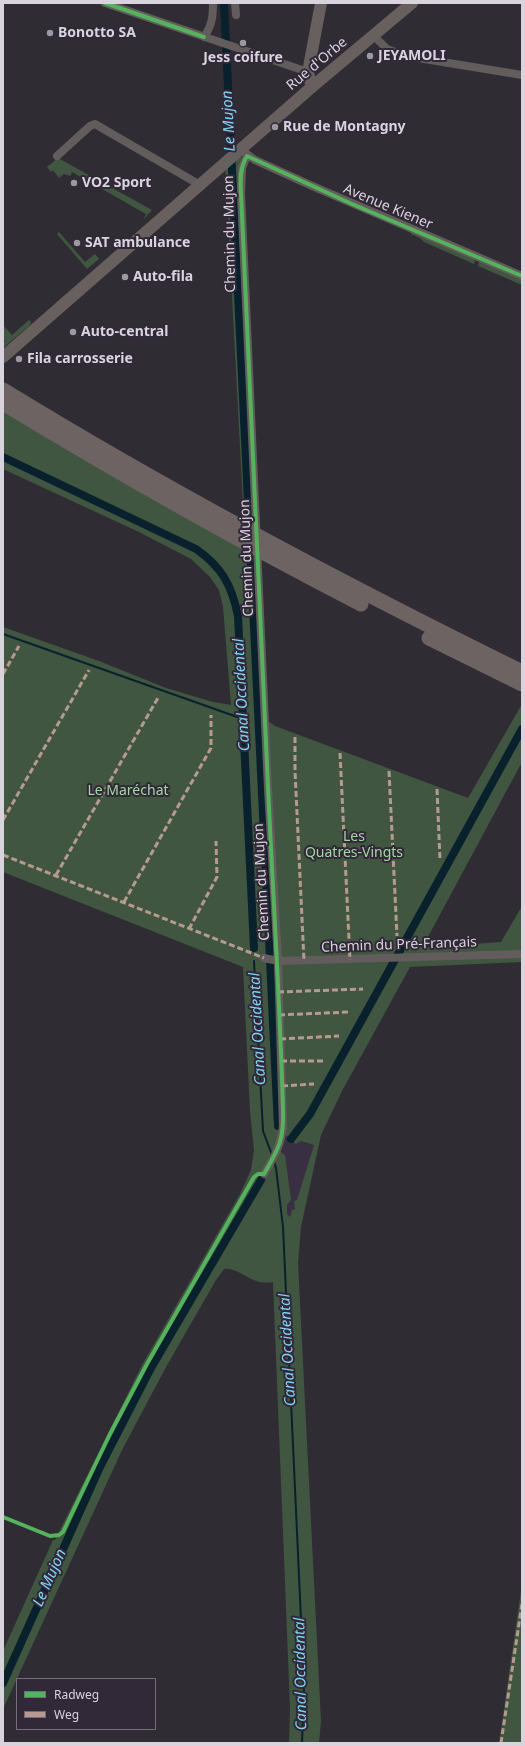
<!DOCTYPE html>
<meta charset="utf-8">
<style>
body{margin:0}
#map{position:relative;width:525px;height:1746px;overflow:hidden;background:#302c34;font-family:"Noto Sans",sans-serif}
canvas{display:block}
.frame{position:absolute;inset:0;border:4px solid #d8d3dc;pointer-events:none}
.legend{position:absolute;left:16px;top:1678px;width:140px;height:52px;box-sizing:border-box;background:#312937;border:1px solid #746d79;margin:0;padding:5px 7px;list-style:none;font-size:12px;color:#d8d3dc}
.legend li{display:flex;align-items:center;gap:8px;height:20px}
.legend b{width:20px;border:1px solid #746d79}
</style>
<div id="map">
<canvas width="525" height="1746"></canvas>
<div class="frame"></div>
<ul class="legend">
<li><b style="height:5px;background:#56b35d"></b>Radweg</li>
<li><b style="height:5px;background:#b69a8f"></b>Weg</li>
</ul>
</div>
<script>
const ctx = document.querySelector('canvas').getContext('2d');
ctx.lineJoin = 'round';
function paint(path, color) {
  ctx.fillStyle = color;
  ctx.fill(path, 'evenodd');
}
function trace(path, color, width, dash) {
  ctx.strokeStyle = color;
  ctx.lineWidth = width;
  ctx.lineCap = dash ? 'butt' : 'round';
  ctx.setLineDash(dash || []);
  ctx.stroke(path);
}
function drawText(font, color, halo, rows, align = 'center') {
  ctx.font = font + ' "Noto Sans",sans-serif';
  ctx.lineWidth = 4;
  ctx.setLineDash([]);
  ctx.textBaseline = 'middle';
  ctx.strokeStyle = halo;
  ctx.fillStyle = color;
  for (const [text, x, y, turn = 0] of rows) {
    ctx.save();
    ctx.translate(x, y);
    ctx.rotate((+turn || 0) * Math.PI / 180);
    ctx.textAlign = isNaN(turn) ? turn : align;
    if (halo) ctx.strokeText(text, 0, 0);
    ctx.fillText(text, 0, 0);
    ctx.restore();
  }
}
paint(new Path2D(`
 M282 1133 296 1144 301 1141 314 1145 295 1209 290 1217 287 1214 278 1150Z`), '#392f42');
paint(new Path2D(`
 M241 148 268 721 275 726 468 798 522 704V762L422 948 501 942 522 906V962L410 967 342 1091 321 1135 301 1227 298 1263 321 1721 319 1743H289L290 1708 273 1282C266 1283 260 1283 254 1280 245 1277 234 1267 224 1269L216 1280 166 1367 122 1450 3 1709V1651L53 1540H55L142 1365 240 1194 251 1170 254 1150 250 1111 243 967 3 872V627L99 661 166 688 213 702 231 705 223 607 219 590 210 577 191 559 139 532 3 469V409L245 542 225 163ZM283 1133 296 1144 301 1141 314 1145 297 1200 294 1201 295 1209 292 1210 290 1217 287 1214V1205L291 1200 285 1155 278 1150Z
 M58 158 152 210 143 220 146 214 72 172 70 176 64 174 59 178 53 170 51 172 47 167Z
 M59 232 85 262 95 254 99 259 87 269 57 234Z
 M411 232 475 260 474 264 424 242 420 238 411 234Z
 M479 262 522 280V285L478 266Z
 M29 320 31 322 30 325 3 348V343L5 341 3 338V325L12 335Z
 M522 1584V1743H499Z`), '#405641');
trace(new Path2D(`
 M3 634 243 719
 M254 961 263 1131 272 1155
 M274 1161 276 1168 283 1227 304 1685 302 1743`), '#09212c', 2);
trace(new Path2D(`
 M224 3 278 1126
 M3 457 196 549C222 567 232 586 238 616L254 948
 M291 1139 310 1114 522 729
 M3 1683 99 1469 151 1368 261 1180`), '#09212c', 8);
trace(new Path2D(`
 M105 3 308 72
 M235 3 236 15
 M374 36 387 49 406 56 522 75
 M204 37C212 25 213 17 213 3
 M244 152 255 160 310 185 522 276
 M57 156 90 126 95 124 200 185
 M247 156 242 168 241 193 268 789 278 961 283 1126C281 1146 274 1157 264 1174
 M264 958 278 961 522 954`), '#635c5c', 8);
trace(new Path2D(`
 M313 86 310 81 308 72 321 3
 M3 357 313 86 412 3`), '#68605e', 12);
trace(new Path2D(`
 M3 390C171 493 345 585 522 672
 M3 403C120 474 239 541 361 604
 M429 638 522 684`), '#6c6362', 15);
trace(new Path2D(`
 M3 674 19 646
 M295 737V771L304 961
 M340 753 350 960
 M389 771 397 936
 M437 789 440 860
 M3 820 89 670
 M3 855 264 958
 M56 875 159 696
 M124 902 211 748V715
 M189 929 217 877 216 841
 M278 992 363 989
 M279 1015 348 1012
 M280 1039 339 1036
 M281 1061H325
 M282 1086 314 1084
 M501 1743 522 1604`), '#b69a8f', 3, [6, 3]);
trace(new Path2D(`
 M105 3 204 37
 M3 1517 50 1536 59 1535 63 1532 110 1434 147 1364 254 1177 258 1174H264C279 1148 284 1140 283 1110 280 1002 273 895 268 787 259 589 250 391 241 193 240 180 240 167 247 156L352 204 522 276`), '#56b35d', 4);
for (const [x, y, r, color] of [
 [50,33,4,"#9d99a1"],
 [243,43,4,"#9d99a1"],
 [370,56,4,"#9d99a1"],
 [275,127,4,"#9d99a1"],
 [74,183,4,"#9d99a1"],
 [77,243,4,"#9d99a1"],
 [125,277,4,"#9d99a1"],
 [73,332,4,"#9d99a1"],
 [19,359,4,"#9d99a1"]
]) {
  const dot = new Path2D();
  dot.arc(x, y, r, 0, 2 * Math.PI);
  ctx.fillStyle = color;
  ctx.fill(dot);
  trace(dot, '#312937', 1.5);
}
drawText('bold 14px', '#d8d3dc', '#312937', [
 ["Bonotto SA",58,33],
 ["JEYAMOLI",378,56],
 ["Jess coifure",243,58,"center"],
 ["Rue de Montagny",283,127],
 ["VO2 Sport",82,183],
 ["SAT ambulance",85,243],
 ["Auto-fila",133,277],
 ["Auto-central",81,332],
 ["Fila carrosserie",27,359]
], 'left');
drawText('14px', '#d8d3dc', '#312937', [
 ["Rue d'Orbe",317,64,-40],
 ["Avenue Kiener",388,207,23],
 ["Chemin du Mujon",230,234,-91],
 ["Chemin du Mujon",247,558,-92],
 ["Chemin du Mujon",262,882,-93],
 ["Chemin du Pré-Français",399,945,-2]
]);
drawText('14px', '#a2d9a2', '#312937', [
 ["Le Maréchat",128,791],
 ["Les",354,837],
 ["Quatres-Vingts",354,853]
]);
drawText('italic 15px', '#80d3f6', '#312937', [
 ["Le Mujon",229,121,-93],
 ["Canal Occidental",242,695,-93],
 ["Canal Occidental",258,1029,-93],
 ["Canal Occidental",288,1350,-93],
 ["Le Mujon",50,1578,-66],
 ["Canal Occidental",301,1674,-91]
]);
</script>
